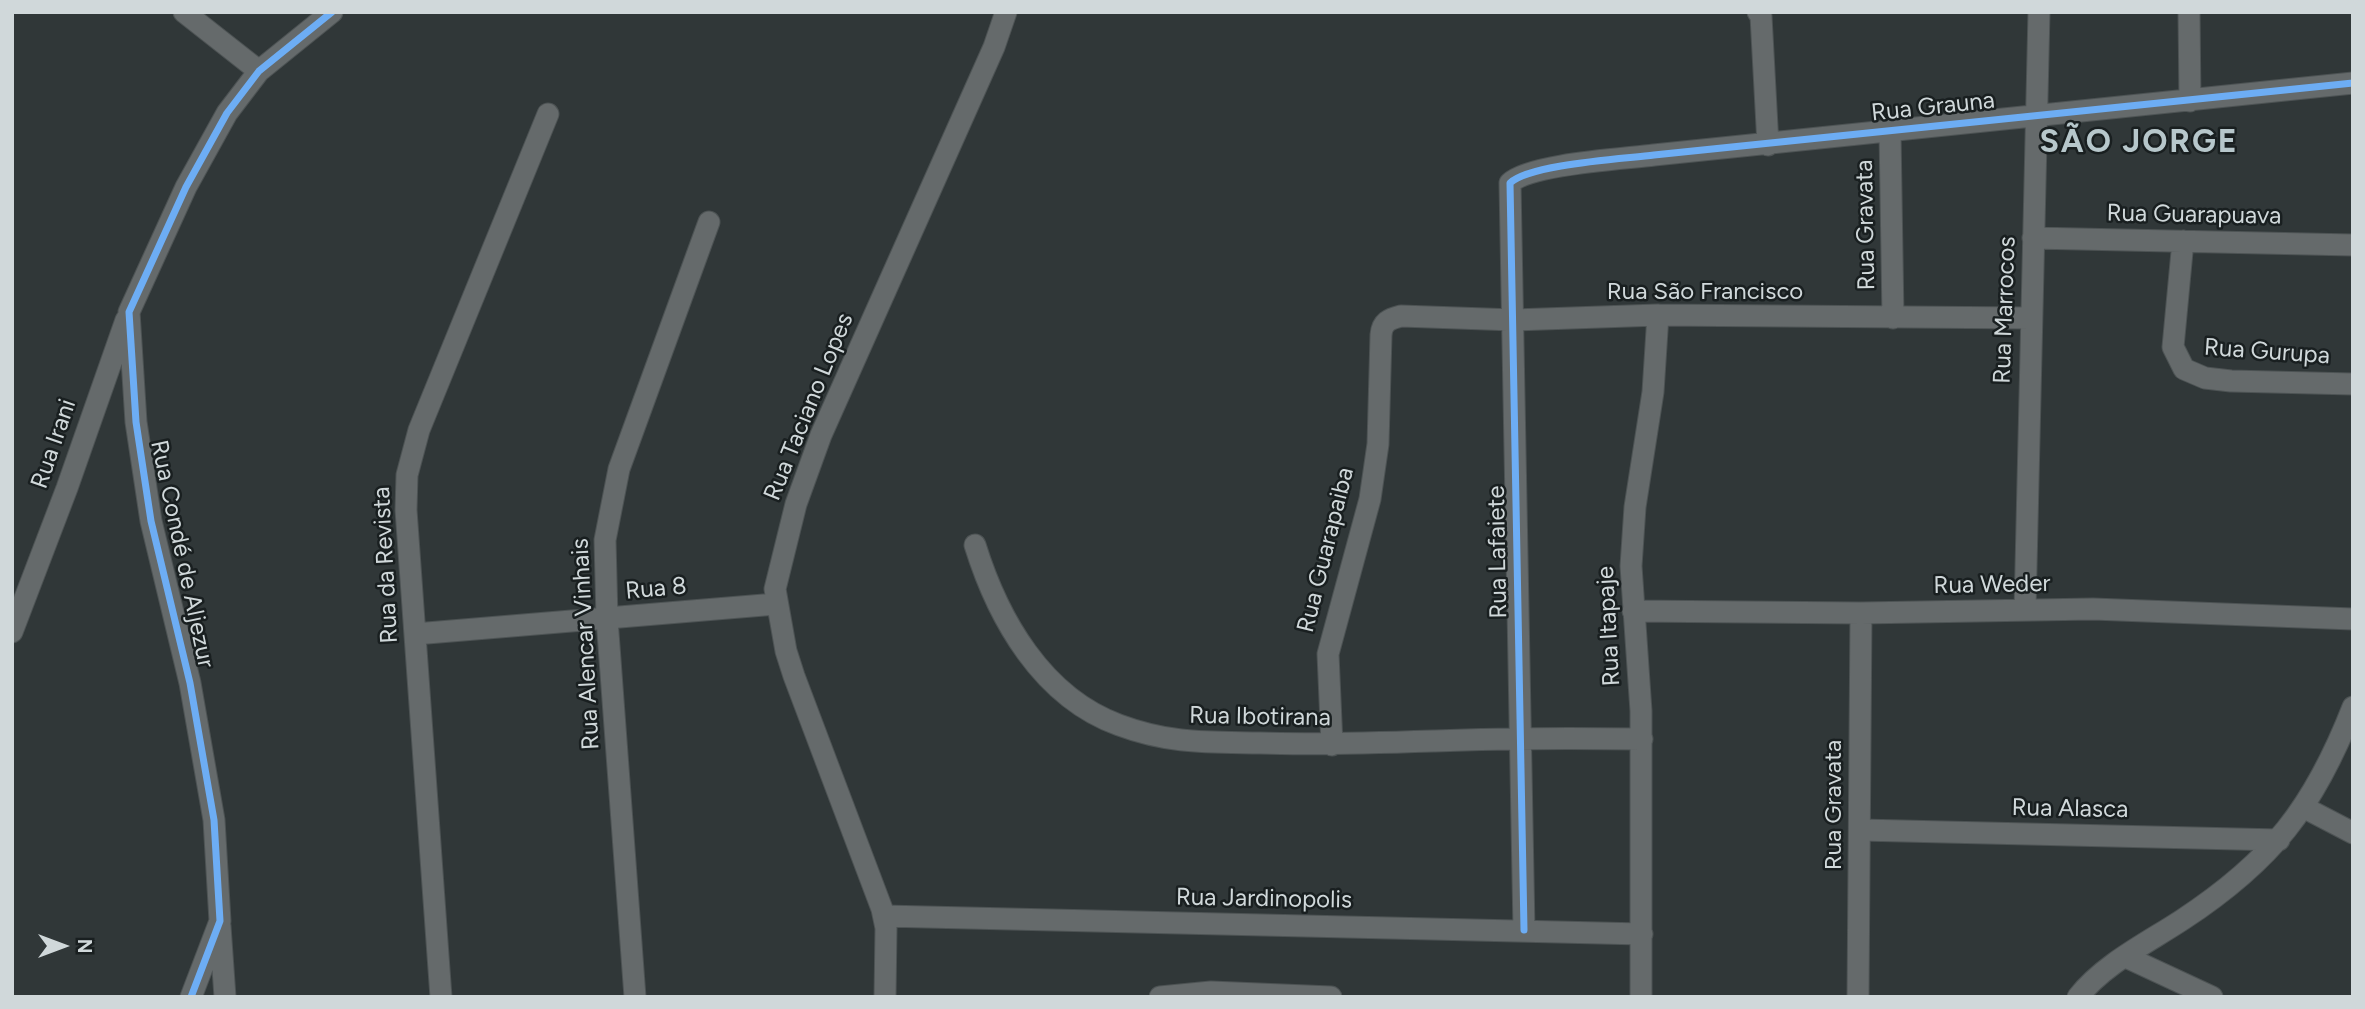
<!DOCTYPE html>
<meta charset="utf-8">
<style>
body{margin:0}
#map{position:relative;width:2365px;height:1009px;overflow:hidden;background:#303738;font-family:Figtree,sans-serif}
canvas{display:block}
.frame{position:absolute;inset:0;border:14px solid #d0d8da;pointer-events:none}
.north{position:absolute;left:28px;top:911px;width:70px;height:70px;-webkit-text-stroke:5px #191f20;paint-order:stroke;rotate:90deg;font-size:19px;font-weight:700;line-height:28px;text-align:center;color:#d0d8da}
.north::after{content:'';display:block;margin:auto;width:24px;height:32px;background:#d0d8da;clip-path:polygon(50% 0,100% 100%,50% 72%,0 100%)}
</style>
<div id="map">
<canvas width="2365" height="1009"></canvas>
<div class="frame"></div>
<div class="north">N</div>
</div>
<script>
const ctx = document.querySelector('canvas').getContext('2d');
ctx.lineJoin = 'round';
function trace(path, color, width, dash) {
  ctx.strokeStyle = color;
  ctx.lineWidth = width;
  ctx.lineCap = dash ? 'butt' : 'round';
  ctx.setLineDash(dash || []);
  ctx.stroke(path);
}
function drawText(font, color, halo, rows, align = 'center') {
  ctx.font = font + ' Figtree,sans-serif';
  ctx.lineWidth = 5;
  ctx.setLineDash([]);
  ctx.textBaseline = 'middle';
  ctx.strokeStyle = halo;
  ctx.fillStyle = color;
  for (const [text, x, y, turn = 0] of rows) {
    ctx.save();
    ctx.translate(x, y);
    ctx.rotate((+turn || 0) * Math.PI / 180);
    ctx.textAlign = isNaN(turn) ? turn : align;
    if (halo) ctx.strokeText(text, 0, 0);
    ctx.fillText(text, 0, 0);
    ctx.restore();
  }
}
const minor = new Path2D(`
 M184 12 259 71
 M1758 12 1761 16 1768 145
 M2189 12 2190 101
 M1890 132 1893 318
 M2033 238 2353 245
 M2183 241 2173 347 2184 369 2205 378 2231 381 2353 384
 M975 545C998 619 1042 697 1119 725 1170 744 1207 742 1260 743 1318 745 1376 743 1435 741 1504 738 1572 738 1642 739
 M2025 610 2039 12
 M1633 611 1861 613 2093 609 2353 619
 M12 632 67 488 126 320
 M415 634 776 604
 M1332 745 1328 654 1370 499 1378 444 1381 335C1382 322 1389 319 1401 316L1514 320 1658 315 2030 318
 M2305 808 2353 833
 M1861 830 2279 840
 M884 916 1642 934
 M220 926 225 997
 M1524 930 1510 183C1530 164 1623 159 1654 155L2353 83
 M2126 957 2212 997
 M191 997 220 921 214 820 190 683 151 521 136 422 129 312 186 187 227 113 259 71 332 12
 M441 997 406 510 407 475 419 430 548 114
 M635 997 607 619 605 540 619 469 709 222
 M885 997 886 928 882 909 794 676 786 651 775 589 796 504 821 435 994 47 1006 12
 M1160 997 1211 992 1331 997
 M1641 997V711L1631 566 1635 507 1653 392 1658 315
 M1858 997 1861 613
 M2078 997C2104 964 2147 943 2182 920 2272 861 2314 807 2353 707`);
trace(minor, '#4d5354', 23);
trace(minor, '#656a6b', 21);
trace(new Path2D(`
 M1524 930 1510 183C1530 164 1623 159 1654 155L2353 83
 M191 997 220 921 214 820 190 683 151 521 136 422 129 312 186 187 227 113 259 71 332 12`), '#6dadf4', 7);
drawText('24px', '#d0d8da', '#191f20', [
 ["Rua Grauna",1933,107,-6],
 ["Rua Guarapuava",2194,215,1],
 ["Rua Gravata",1866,225,-91],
 ["Rua São Francisco",1705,292],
 ["Rua Marrocos",2005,310,-88],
 ["Rua Gurupa",2267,352,4],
 ["Rua Taciano Lopes",809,407,-68],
 ["Rua Irani",54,444,-71],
 ["Rua Guarapaiba",1326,550,-76],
 ["Rua Lafaiete",1498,552,-91],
 ["Rua Condé de Aljezur",182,554,78],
 ["Rua da Revista",386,565,-93],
 ["Rua Weder",1992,585,-1],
 ["Rua 8",656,589,-5],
 ["Rua Itapaje",1609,626,-93],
 ["Rua Alencar Vinhais",586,644,-93],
 ["Rua Ibotirana",1260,717,1],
 ["Rua Gravata",1834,805,-90],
 ["Rua Alasca",2070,809,1],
 ["Rua Jardinopolis",1264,899,1]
]);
ctx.letterSpacing = '2px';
drawText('bold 32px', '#b7c7cb', '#191f20', [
 ["SÃO JORGE",2139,143]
]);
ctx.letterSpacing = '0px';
</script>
